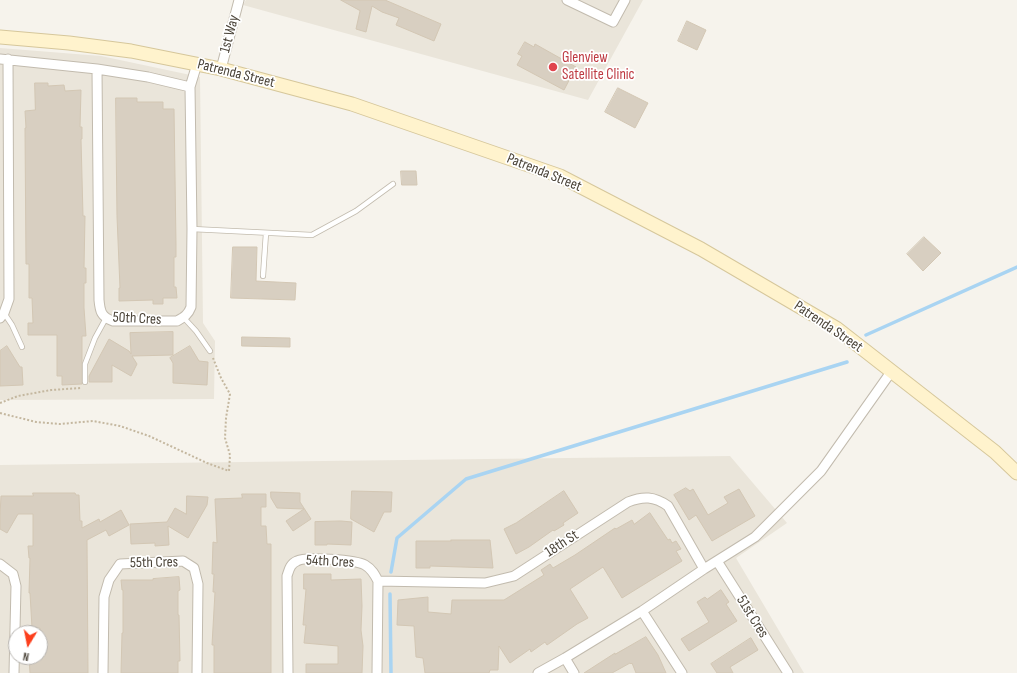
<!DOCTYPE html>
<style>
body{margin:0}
#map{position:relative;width:1017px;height:673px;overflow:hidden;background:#f6f3ec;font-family:"Sofia Sans Condensed",sans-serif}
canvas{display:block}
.north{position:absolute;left:8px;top:625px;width:40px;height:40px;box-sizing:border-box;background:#fff;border:1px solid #b7b4b0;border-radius:50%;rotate:190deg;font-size:11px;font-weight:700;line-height:16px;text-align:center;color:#4b4439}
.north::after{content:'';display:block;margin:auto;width:14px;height:18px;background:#fc3f1d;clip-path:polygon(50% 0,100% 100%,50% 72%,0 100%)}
</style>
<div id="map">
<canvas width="1017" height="673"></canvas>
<div class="north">N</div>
</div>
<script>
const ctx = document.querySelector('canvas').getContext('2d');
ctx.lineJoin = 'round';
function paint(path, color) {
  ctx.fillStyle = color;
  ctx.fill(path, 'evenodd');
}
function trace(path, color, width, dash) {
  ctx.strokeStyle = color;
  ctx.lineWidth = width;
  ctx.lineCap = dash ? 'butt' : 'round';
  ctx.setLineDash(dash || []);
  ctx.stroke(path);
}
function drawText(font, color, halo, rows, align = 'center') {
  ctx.font = font + ' "Sofia Sans Condensed",sans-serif';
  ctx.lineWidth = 3.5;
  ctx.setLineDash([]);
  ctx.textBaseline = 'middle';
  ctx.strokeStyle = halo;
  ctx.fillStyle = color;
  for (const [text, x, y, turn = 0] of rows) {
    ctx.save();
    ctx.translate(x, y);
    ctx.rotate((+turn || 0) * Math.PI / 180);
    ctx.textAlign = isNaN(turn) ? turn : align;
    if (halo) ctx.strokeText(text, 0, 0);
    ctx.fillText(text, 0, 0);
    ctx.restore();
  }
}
paint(new Path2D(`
 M246 0H643L588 100 243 5Z
 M0 48 101 56 200 77 203 323 215 341 214 399 0 400Z
 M730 456 787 523 736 558 804 673H0V465ZM16 633H40V657H16Z`), '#eae5da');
trace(new Path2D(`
 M866 335 1017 267
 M391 572 397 538 466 479 847 362
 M390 594 391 673`), '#a9d4f2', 3.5);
const building = new Path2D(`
 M341 0H385L441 24 434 41 396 25 399 18 382 12 372 6 366 32 356 29 360 11Z
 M687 21 706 30 697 50 678 41Z
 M525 42 534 47 535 44 576 67 564 90 517 65 522 56 518 54Z
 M35 83H48V86L64 85 65 91 81 90 80 127H82V139H81L83 216H85L84 268H86V283H84V308L86 336H82V384L62 385V376H57V335H28V323H33L32 298H29V264H26L25 128H26L25 111 35 110Z
 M618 88 648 103 635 128 605 112Z
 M116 98H137V102H163V109H174L176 245V257H174V287H176L177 298H163V304H153V300L119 301V288H120L117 216Z
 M401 171H416L417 185H402Z
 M924 237 941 253 923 271 907 254Z
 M233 247H257L256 281 296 283 295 300 231 298Z
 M173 332V355L132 356 137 364 131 376 112 365V382H89V376L109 339 129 351 131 354 130 333Z
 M242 337 290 338V347L242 346Z
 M7 346 20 367H22L23 385 0 386V351Z
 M190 346 199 361 208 362 207 385 173 383V363L170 358Z
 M686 488 690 491 693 489 708 515 728 503 724 497 739 489 755 516 712 541 696 515 689 520 674 495Z
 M352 491 392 492 391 512H384L374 532 351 519Z
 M564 491 578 513 563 523 564 525 554 531 553 530 529 547 516 554 504 529 516 523Z
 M271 492 300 493V502L311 519 293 531 286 521 304 509 277 508 271 498Z
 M33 493H75L76 495H79L80 521H82V528L99 519 100 522 121 510 129 525 109 536 106 530 87 540 88 673H30L29 657H40V628H32L30 593H29L30 558H29L28 546H33V514H18L7 533 0 529V515L1 496H33Z
 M242 494H266V507H261V526H266L267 544H271V673H214V645H212L215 592H213L214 574H212L213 542 217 543 215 499 242 498Z
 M187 496 208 497 207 505 188 538 168 526 169 545 155 546V543L131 544 130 524 167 522 175 508 186 514Z
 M650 513 668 540 670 539 672 543 676 541 681 549 676 551 682 561 622 598 603 567 570 589 588 618 577 624 547 645 545 642 531 652 530 649 510 663 499 646 498 670H490L489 673H425L423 658 416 657 414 626 397 625 398 600 428 597V612L451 614 452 600H504L544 575 541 570 550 564 553 568 575 555 615 528 616 529 632 520 634 524Z
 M341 521 352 522 351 545 327 544V545H315V522Z
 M451 540H490L493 568 430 566V568H416V541H451Z
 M304 574H331V580L361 579 362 606 361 630 363 646 362 673H306V664H338V646L304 643 306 625H303L306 589H304Z
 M179 577 180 590 178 591V615H179L180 661H178V673H121L122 633H123V590H122L121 580H153V579Z
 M721 590 729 602 726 604 737 621 689 651 681 639 709 622 697 602 705 597 707 599Z
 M646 637 658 655 666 673H636L632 663 631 664 630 663 612 673H584L615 653V654Z
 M751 638 758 650 730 667 733 673H717L711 664Z`);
paint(building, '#d8cfc1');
trace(building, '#d3c7b4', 1);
const lane = new Path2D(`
 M192 229 312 235 356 211 393 184
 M263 276 266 233
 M4 313 12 325 22 347
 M184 318 196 331 210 351
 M85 382V364L95 338 106 318`);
const street = new Path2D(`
 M567 0 613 22 625 0
 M0 59 97 69 148 77 190 87 197 64
 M97 69 99 300C100 311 101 317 113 321H177C184 317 188 315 191 307L192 229 190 87
 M221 69 239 0
 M0 318 4 313 9 299 8 59
 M717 561 788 673
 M0 564 13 574 16 586 14 673
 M378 581 485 583 514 576 628 502C643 496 654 496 668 506L704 569
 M642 611 682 673
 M565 658 574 673
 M103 673 104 597 109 580 120 564 183 561 194 568 198 584 197 673
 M288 673 287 576C289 570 290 564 297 561 305 556 356 560 365 565 372 569 375 575 378 581L377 673
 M538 673 565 658 642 611 704 569 755 537 821 471 891 372`);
const secondary = new Path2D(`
 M0 37 69 43 131 51 221 69 352 104 560 176 701 249 836 328 995 452 1017 473`);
trace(lane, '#c2bbae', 6);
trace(street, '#c2bbae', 11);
trace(secondary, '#d6c79b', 15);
trace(new Path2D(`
 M0 403 18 396 51 390 81 388
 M0 413 36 422 60 424 93 421 120 426 149 436 207 463 229 471 230 455 225 438 226 418 230 394 221 378 213 358`), '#c4b79f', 2, [2, 2]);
trace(lane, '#fff', 4.5);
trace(street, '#fff', 9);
trace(secondary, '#fff3cd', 13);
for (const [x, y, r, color] of [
 [553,67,5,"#e0444e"]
]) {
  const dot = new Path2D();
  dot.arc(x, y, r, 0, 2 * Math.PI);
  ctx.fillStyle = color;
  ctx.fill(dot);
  trace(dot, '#fff', 1.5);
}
drawText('15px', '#4b4439', '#fff', [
 ["1st Way",230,34,-75],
 ["Patrenda Street",236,74,14],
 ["Patrenda Street",544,173,22],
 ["50th Cres",137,319,3],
 ["Patrenda Street",828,327,34],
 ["18th St",562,544,-33],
 ["54th Cres",330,562,3],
 ["55th Cres",154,563,-1],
 ["51st Cres",752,617,58]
]);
drawText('15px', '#be3a42', '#fff', [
 ["Glenview",562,58],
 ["Satellite Clinic",562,75]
], 'left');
</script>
